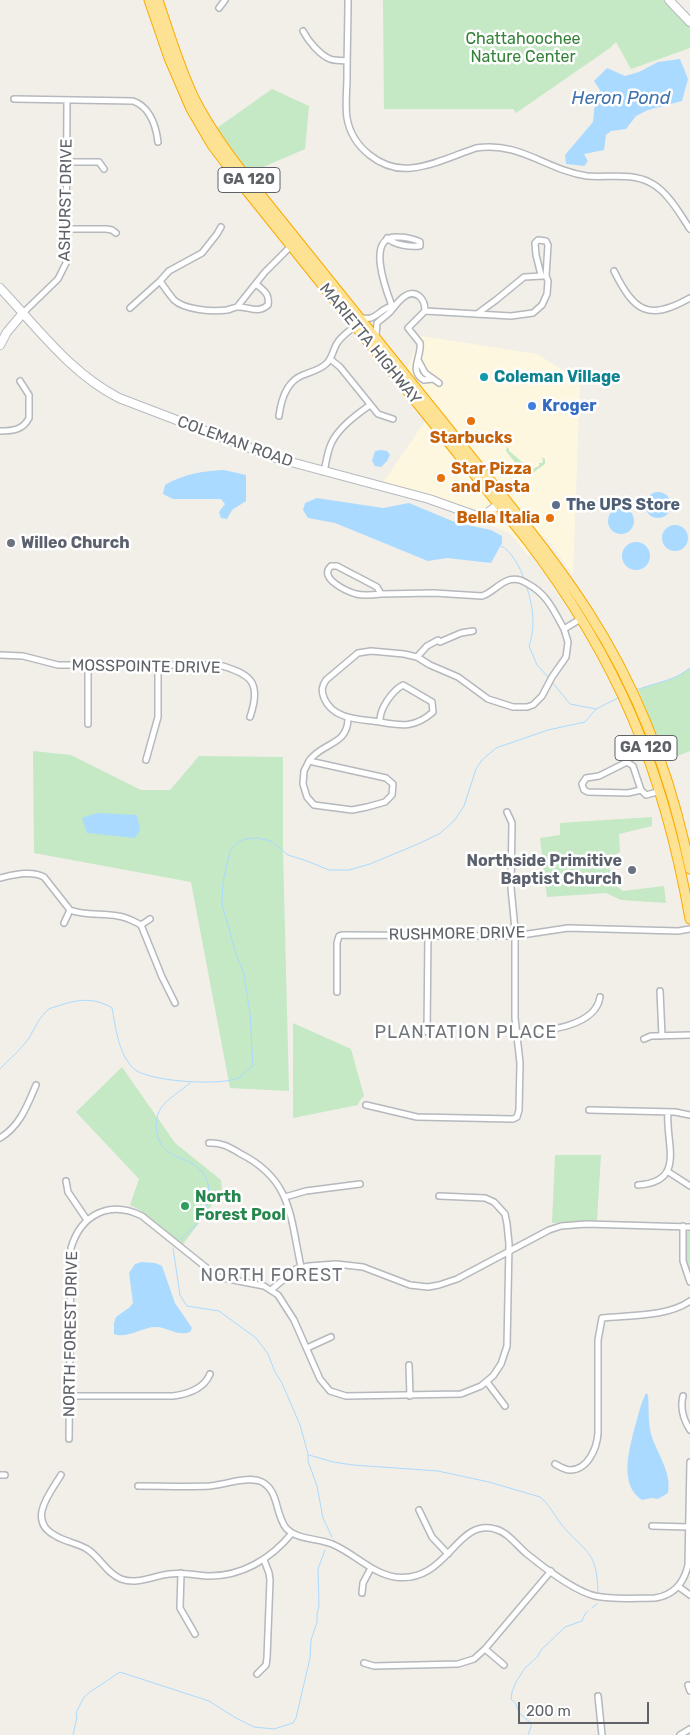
<!DOCTYPE html>
<style>
body{margin:0}
#map{position:relative;width:690px;height:1735px;overflow:hidden;background:#f1efe8;font-family:Rubik,sans-serif}
canvas{display:block}
.scale{position:absolute;left:518px;top:1702px;width:131px;height:22px;box-sizing:border-box;border:2px solid #5f6368;border-top:0;padding-left:6px;font-size:15px;line-height:18px;white-space:nowrap;color:#5f6368;-webkit-text-stroke:4px #fff;paint-order:stroke}
</style>
<div id="map">
<canvas width="690" height="1735"></canvas>
<div class="scale">200 m</div>
</div>
<script>
const ctx = document.querySelector('canvas').getContext('2d');
ctx.lineJoin = 'round';
function paint(path, color) {
  ctx.fillStyle = color;
  ctx.fill(path, 'evenodd');
}
function trace(path, color, width, dash) {
  ctx.strokeStyle = color;
  ctx.lineWidth = width;
  ctx.lineCap = dash ? 'butt' : 'round';
  ctx.setLineDash(dash || []);
  ctx.stroke(path);
}
function drawText(font, color, halo, rows, align = 'center') {
  ctx.font = font + ' Rubik,sans-serif';
  ctx.lineWidth = 5;
  ctx.setLineDash([]);
  ctx.textBaseline = 'middle';
  ctx.strokeStyle = halo;
  ctx.fillStyle = color;
  for (const [text, x, y, turn = 0] of rows) {
    ctx.save();
    ctx.translate(x, y);
    ctx.rotate((+turn || 0) * Math.PI / 180);
    ctx.textAlign = isNaN(turn) ? turn : align;
    if (halo) ctx.strokeText(text, 0, 0);
    ctx.fillText(text, 0, 0);
    ctx.restore();
  }
}
paint(new Path2D(`
 M421 336 537 354 580 381 573 575 546 537 528 556 510 533 465 514 380 487 426 420 400 385Z`), '#fef7e0');
paint(new Path2D(`
 M383 0H672L690 19V48L631 69 616 42 610 48 516 113 513 109H384Z
 M272 89 309 106 305 149 249 173 217 128Z
 M507 447 509 449V451L528 467 531 465 532 469 539 466V463H542L543 460 541 457 545 459V464L530 475H525L506 451Z
 M690 668V751L665 761 638 689 674 678Z
 M33 751 71 755 141 790H170L199 756 283 757V852L289 1091 230 1088 191 882 34 853Z
 M652 817V826L619 834 620 852 609 859 612 883 623 891 664 886 666 903 621 900 606 893 547 897 540 838 560 835V823Z
 M293 1023 351 1049 364 1096 360 1100 358 1105 293 1118Z
 M122 1067 175 1143 221 1180 222 1192 183 1244 140 1210 130 1205 139 1179 76 1112Z
 M555 1155H601L597 1220 552 1223Z
 M690 1230V1275C685 1261 685 1248 686 1234L687 1232Z`), '#c5e8c5');
paint(new Path2D(`
 M680 59 688 79 682 101 648 110 636 116 626 129 611 131 606 135 604 150 584 154 588 161 584 166 566 164 565 155 593 122 595 101 600 90 594 81 607 68 625 76 639 72 658 62Z
 M381 450 387 451 390 455 387 461 381 467 375 466 372 461 375 451Z
 M224 470 246 475V501L232 510 227 519 221 518 219 512 225 504 221 499H173L163 494 165 485C183 474 203 471 224 470Z
 M645 505a13 13 0 1 1 26 0a13 13 0 1 1-26 0Z
 M317 498 383 508 409 503 457 523 491 530 502 536V543L491 563 447 558 428 561 335 523 308 518 303 510 305 503Z
 M608 521a13 13 0 1 1 26 0a13 13 0 1 1-26 0Z
 M662 538a13 13 0 1 1 26 0a13 13 0 1 1-26 0Z
 M622 556a14 14 0 1 1 28 0a14 14 0 1 1-28 0Z
 M97 813 137 815 140 830 135 838 87 833 82 818Z
 M142 1262 155 1263 162 1266 175 1303 192 1328 190 1332C177 1337 167 1326 154 1327 141 1328 126 1339 114 1334V1323L116 1317 130 1307 133 1303 129 1273 135 1264Z
 M646 1393 648 1395C649 1407 648 1422 651 1434 657 1454 672 1472 668 1493L658 1499 652 1498 642 1500C619 1485 629 1451 634 1430 638 1417 640 1405 646 1393Z`), '#aadaff');
trace(new Path2D(`
 M501 546C511 550 521 569 524 579
 M526 585C533 605 536 627 529 646L537 665 549 678
 M552 682 570 704 596 709
 M636 690C654 683 675 681 690 668
 M0 1069C9 1059 21 1050 29 1038 35 1028 39 1017 49 1009 53 1007 59 1006 64 1004 81 999 96 998 112 1008 116 1028 118 1053 133 1068 146 1082 221 1086 238 1078 243 1076 248 1069 253 1066L250 1014 244 974 236 954 222 904 223 882 230 851 237 843 245 839 257 838 271 841 288 855 307 861 329 870H349L370 864 418 844 439 834 454 821 464 806 476 769 482 760 496 748 548 730 585 722 596 709 618 698
 M180 1240C185 1235 192 1230 197 1224 211 1206 216 1178 193 1164 185 1159 174 1157 166 1150 155 1140 153 1121 161 1108 168 1098 181 1091 190 1083
 M173 1248 180 1295 187 1306 219 1311 256 1338 268 1354 275 1372 282 1383 300 1425 308 1454V1461L317 1486 323 1518 332 1537
 M309 1455 333 1462 353 1465 438 1471 489 1482 540 1497C549 1504 554 1515 561 1524 586 1554 597 1549 598 1593
 M592 1608 597 1604
 M73 1735 77 1717 76 1713 84 1697 90 1692 120 1672 209 1701 236 1718 254 1727 274 1729 293 1723 296 1718 310 1658 311 1640 317 1622V1614L319 1606 318 1569 325 1550
 M528 1735 531 1727V1723L519 1713 516 1704 511 1699 512 1692 516 1682 525 1668 538 1656 541 1650 565 1627 582 1621 585 1614 588 1611`), '#aadaff', 1);
const street = new Path2D(`
 M348 0C348 25 347 51 347 76 347 90 345 105 347 118 352 147 381 171 411 168 433 166 455 155 476 148 520 141 546 170 587 176 607 178 632 172 651 183 668 192 680 214 690 229
 M219 8 225 0
 M303 31C308 41 320 55 330 59 335 61 341 60 347 61
 M14 99 133 101C150 107 156 126 158 142
 M67 162H99L104 169
 M67 229H106L112 230 116 233
 M387 238C394 245 410 247 420 246V242C415 239 405 237 398 237 365 235 386 290 392 306
 M614 271C634 311 648 322 690 298
 M160 281C164 287 169 294 174 300 185 310 213 312 227 310 231 309 235 307 238 307 250 307 258 314 268 305 270 294 264 291 256 284
 M237 307 265 272 291 246
 M130 308 160 281 169 271 202 253 217 234 221 227
 M425 311 511 316 533 313 542 305 547 294 548 281 546 276 548 245 546 241 538 240 535 243 536 255 541 275
 M23 313 58 279 66 263 67 101
 M477 314 496 300 524 277 543 276
 M360 317C375 323 379 309 392 306
 M376 335 377 323C381 319 386 316 390 312 396 305 407 287 419 296 424 300 425 306 425 311L408 328 420 343C422 357 408 371 424 380L433 379
 M330 359 340 367 378 414 393 419
 M418 360 425 373 439 383
 M279 416C281 400 287 381 303 375 313 371 320 370 327 363 332 358 333 351 336 345 340 337 348 332 355 326
 M0 431C13 431 23 430 29 418V395L20 381
 M324 472C326 463 327 453 331 444 338 428 356 415 370 405
 M331 566H337L377 587 381 594C373 595 364 596 356 594 346 591 318 578 331 566Z
 M381 594 434 593 482 596C492 593 499 583 509 580 516 578 522 580 528 584 547 594 554 611 564 629
 M0 655 23 656 58 665H219C251 674 262 682 250 717
 M417 657 427 646 438 640 440 642 461 633 473 631
 M88 666V724
 M403 685 432 702 433 712C415 728 402 726 380 722 379 709 392 691 403 685Z
 M380 722C360 719 333 720 324 698 321 690 322 686 326 680L358 653 371 651 404 654 417 657 430 665 458 677 488 699 513 707H527L533 705 542 696 552 677 566 657 568 642 564 629 582 618
 M146 760 158 717V667
 M309 761 386 778 393 784 392 795 385 802 367 807 352 810 314 805 307 797 303 784 304 771Z
 M309 761C322 742 348 746 348 718
 M641 790 633 766 627 762 599 776 586 778 582 784 584 790 588 792 628 793 641 790 646 795 661 791
 M0 878C13 875 31 870 44 877L70 910 64 923
 M70 910C85 916 102 913 118 916 127 917 133 921 141 925L162 977 175 1003
 M141 925 150 919
 M660 991 662 1036
 M337 992V943L339 936 342 935 515 936 568 928 678 931 690 929
 M427 1032 428 935
 M516 1033C540 1031 595 1029 600 997
 M644 1039 651 1036 690 1035
 M366 1105 417 1117 513 1119 517 1117 519 1110 520 1063 515 1018V929L511 888 512 823 507 812
 M589 1110 675 1112 690 1115
 M0 1138C20 1126 27 1106 36 1085
 M209 1143C222 1142 231 1148 241 1154 292 1180 290 1216 301 1267
 M667 1171 690 1186
 M66 1181 68 1192 87 1220
 M638 1185C687 1182 665 1143 668 1112
 M285 1197 306 1191 360 1184
 M683 1226V1261L690 1282
 M271 1290 296 1269 309 1266 336 1264 363 1267 410 1285 428 1287 439 1285 457 1279 549 1230 561 1226 586 1224 690 1227
 M307 1348 331 1337
 M409 1365 410 1396
 M487 1382 505 1406
 M69 1396H173C188 1394 204 1389 210 1374
 M683 1396C680 1408 683 1419 690 1430
 M69 1439 71 1248C81 1214 110 1200 142 1216L218 1277 264 1286 278 1295 294 1320 320 1379 330 1391 346 1396 461 1394 481 1386 493 1376 501 1364 507 1346 509 1244 507 1224 505 1214 494 1202 485 1198 439 1196
 M555 1464C560 1467 565 1470 570 1470 588 1470 597 1448 598 1433V1340L602 1318C629 1315 668 1317 690 1301
 M0 1475H5
 M61 1475C50 1493 26 1521 56 1536 66 1542 77 1543 87 1549 100 1557 106 1573 121 1579 137 1585 153 1576 169 1574 182 1572 194 1575 207 1576 241 1577 271 1559 292 1533
 M138 1486C162 1486 186 1487 210 1486 219 1485 227 1483 236 1481 245 1480 254 1478 262 1482 279 1491 275 1514 286 1528 297 1540 317 1538 332 1544 354 1553 371 1573 395 1577 448 1584 455 1518 495 1529 508 1532 517 1546 527 1554 543 1567 575 1591 595 1596 613 1600 636 1598 655 1598 674 1595 684 1583 688 1565L690 1462
 M419 1510 432 1537 448 1554
 M652 1526 689 1527
 M181 1573 180 1608 195 1634
 M679 1587 690 1595
 M362 1593 363 1583 371 1568
 M485 1649 504 1665
 M364 1663 374 1666 458 1664 474 1659 485 1649 551 1571
 M257 1674 266 1665 267 1658 270 1580 269 1573 264 1560
 M688 1685 690 1691
 M598 1696 602 1735
 M680 1735 690 1729`);
const secondary = new Path2D(`
 M669 0 690 22
 M0 288C37 327 70 373 119 398L276 458 429 499 477 516 486 514 502 502
 M0 345 7 332 23 313`);
const highway = new Path2D(`
 M149 0 169 58 191 109 212 145 243 186 527 540C618 659 664 771 690 919
 M158 0C169 33 179 66 194 98 210 129 230 157 252 184L513 509C540 543 566 577 589 613 639 691 672 780 690 869
 M483 516H497L510 520`);
trace(street, '#b5b8bc', 8);
trace(secondary, '#b6babf', 10);
trace(highway, '#f9ab00', 11);
trace(street, '#fff', 5);
trace(secondary, '#fff', 8);
trace(highway, '#fde293', 9);
for (const [x, y, r, color] of [
 [484,377,5,"#0f9aa8"],
 [532,406,5,"#3f7fe0"],
 [471,421,5,"#e8710a"],
 [441,478,5,"#e8710a"],
 [556,505,5,"#5c6f8a"],
 [550,518,5,"#e8710a"],
 [11,543,5,"#6b7280"],
 [632,870,5,"#6b7280"],
 [185,1206,5,"#2e9e5b"]
]) {
  const dot = new Path2D();
  dot.arc(x, y, r, 0, 2 * Math.PI);
  ctx.fillStyle = color;
  ctx.fill(dot);
  trace(dot, '#fff', 2);
}
for (const [x, y, w] of [
 [249,180,62],
 [646,748,62]
]) {
  const box = new Path2D();
  box.roundRect(x - w / 2, y - 12.5, w, 25, 4);
  ctx.fillStyle = '#fff';
  ctx.fill(box);
  trace(box, '#5f6368', 1);
}
drawText('bold 15px', '#5f6368', null, [
 ["GA 120",249,180],
 ["GA 120",646,748]
]);
drawText('16px', '#348238', '#fff', [
 ["Chattahoochee",523,39],
 ["Nature Center",523,57]
]);
drawText('16px', '#5f6368', '#fff', [
 ["ASHURST DRIVE",66,200,-89],
 ["MARIETTA HIGHWAY",370,344,51],
 ["COLEMAN ROAD",235,442,20],
 ["MOSSPOINTE DRIVE",146,667,1],
 ["RUSHMORE DRIVE",457,934,-1],
 ["NORTH FOREST DRIVE",71,1334,-89]
]);
drawText('bold 16px', '#0d838f', '#fff', [
 ["Coleman Village",494,377]
], 'left');
drawText('bold 16px', '#366cbe', '#fff', [
 ["Kroger",542,406]
], 'left');
drawText('bold 16px', '#c56008', '#fff', [
 ["Starbucks",471,438],
 ["Star Pizza",451,469,"left"],
 ["and Pasta",451,487,"left"],
 ["Bella Italia",540,518,"right"]
]);
drawText('bold 16px', '#4e5e75', '#fff', [
 ["The UPS Store",566,505]
], 'left');
drawText('bold 16px', '#5b616d', '#fff', [
 ["Willeo Church",21,543],
 ["Northside Primitive",622,861,"right"],
 ["Baptist Church",622,879,"right"]
], 'left');
drawText('bold 16px', '#27864d', '#fff', [
 ["North",195,1197],
 ["Forest Pool",195,1215]
], 'left');
drawText('italic 18px', '#4174aa', '#fff', [
 ["Heron Pond",621,99]
]);
ctx.letterSpacing = '1px';
drawText('18px', '#70757a', '#fff', [
 ["PLANTATION PLACE",466,1033],
 ["NORTH FOREST",272,1276]
]);
ctx.letterSpacing = '0px';
</script>
